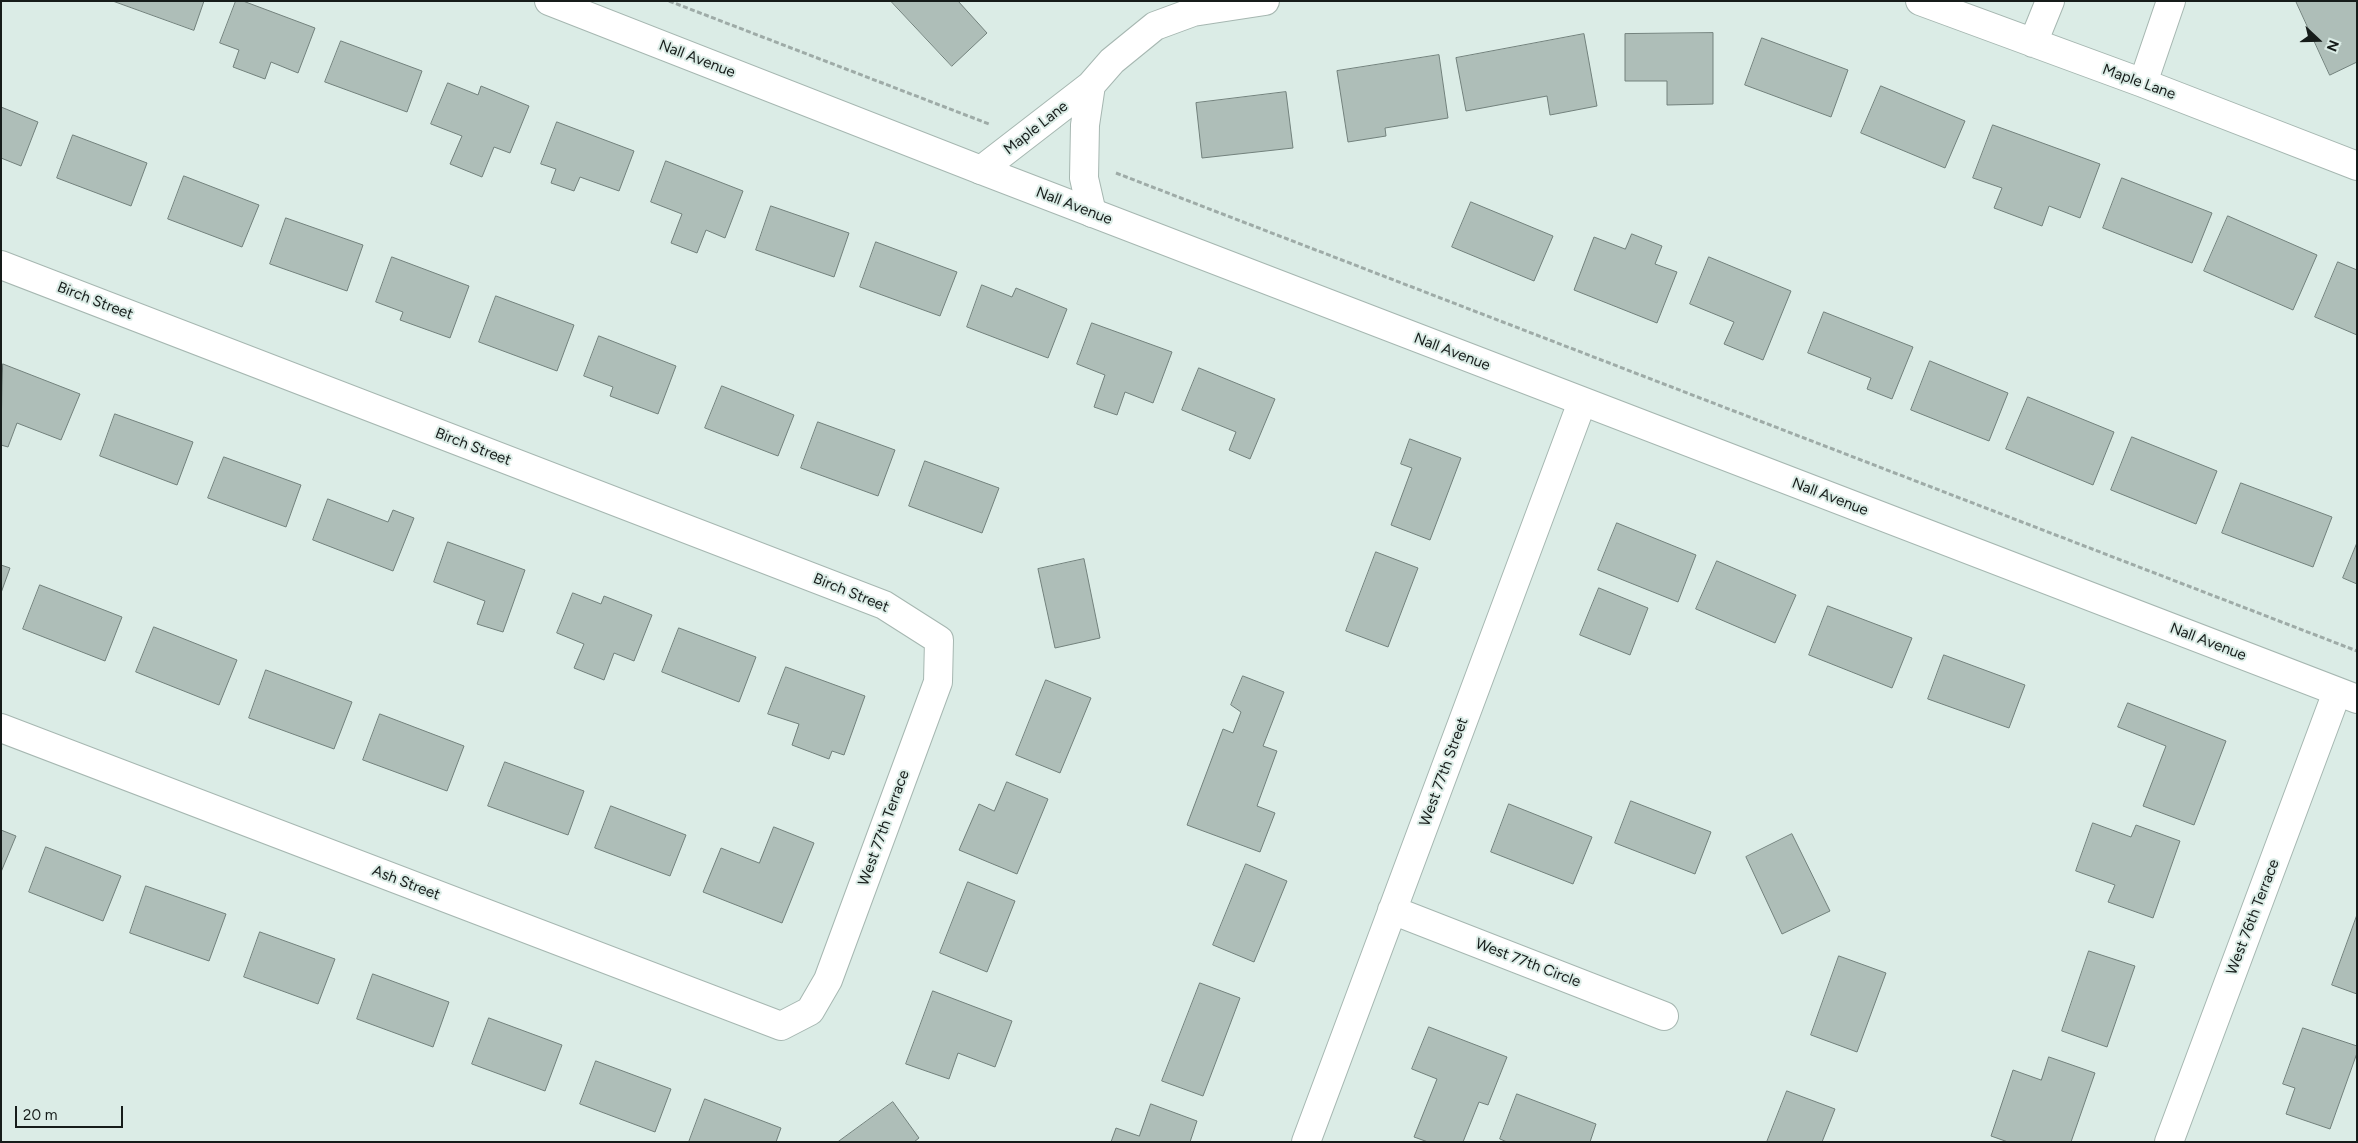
<!DOCTYPE html>
<style>
body{margin:0}
#map{position:relative;width:2358px;height:1143px;overflow:hidden;background:#dbece6;font-family:Figtree,sans-serif}
canvas{display:block}
.frame{position:absolute;inset:0;border:2px solid #161c1a;pointer-events:none}
.north{position:absolute;left:2293px;top:15px;width:50px;height:50px;-webkit-text-stroke:4px #dbece6;paint-order:stroke;rotate:111deg;font-size:14px;font-weight:700;line-height:20px;text-align:center;color:#161c1a}
.north::after{content:'';display:block;margin:auto;width:18px;height:22px;background:#161c1a;clip-path:polygon(50% 0,100% 100%,50% 72%,0 100%)}
.scale{position:absolute;left:15px;top:1106px;width:108px;height:22px;box-sizing:border-box;border:2px solid #161c1a;border-top:0;padding-left:6px;font-size:15px;line-height:18px;white-space:nowrap;color:#161c1a;-webkit-text-stroke:4px #dbece6;paint-order:stroke}
</style>
<div id="map">
<canvas width="2358" height="1143"></canvas>
<div class="frame"></div>
<div class="north">N</div>
<div class="scale">20 m</div>
</div>
<script>
const ctx = document.querySelector('canvas').getContext('2d');
ctx.lineJoin = 'round';
function paint(path, color) {
  ctx.fillStyle = color;
  ctx.fill(path, 'evenodd');
}
function trace(path, color, width, dash) {
  ctx.strokeStyle = color;
  ctx.lineWidth = width;
  ctx.lineCap = dash ? 'butt' : 'round';
  ctx.setLineDash(dash || []);
  ctx.stroke(path);
}
function drawText(font, color, halo, rows, align = 'center') {
  ctx.font = font + ' Figtree,sans-serif';
  ctx.lineWidth = 4;
  ctx.setLineDash([]);
  ctx.textBaseline = 'middle';
  ctx.strokeStyle = halo;
  ctx.fillStyle = color;
  for (const [text, x, y, turn = 0] of rows) {
    ctx.save();
    ctx.translate(x, y);
    ctx.rotate((+turn || 0) * Math.PI / 180);
    ctx.textAlign = isNaN(turn) ? turn : align;
    if (halo) ctx.strokeText(text, 0, 0);
    ctx.fillText(text, 0, 0);
    ctx.restore();
  }
}
const building = new Path2D(`
 M113 1H204L194 30Z
 M236 1H243L315 28 298 73 271 62 265 79 233 67 239 50 220 43Z
 M891 1H958L987 33 952 66Z
 M2296 1H2357V62L2330 75Z
 M1713 33V104L1667 105V81H1625V34Z
 M1584 34 1597 106 1550 115 1547 96 1466 111 1456 58Z
 M1762 38 1848 70 1831 117 1745 85Z
 M341 41 422 71 407 112 325 82Z
 M1439 55 1448 118 1385 128 1386 136 1348 142 1337 71Z
 M448 83 478 95 481 86 529 106 510 153 494 147 482 177 450 164 462 136 431 124Z
 M1881 86 1965 121 1945 168 1861 133Z
 M1286 92 1293 148 1202 158 1196 103Z
 M1 107 38 122 21 166 1 158Z
 M557 122 634 151 619 191 580 177 574 191 551 183 556 169 541 164Z
 M1993 125 2100 164 2080 218 2049 206 2042 226 1994 208 2002 188 1973 178Z
 M73 135 147 163 131 206 57 178Z
 M666 161 743 191 725 238 706 230 697 253 671 243 682 214 651 202Z
 M184 176 259 205 242 247 168 219Z
 M2122 178 2212 213 2192 263 2103 228Z
 M1471 202 1553 236 1534 281 1452 247Z
 M771 206 849 233 834 277 756 250Z
 M2228 216 2317 255 2293 310 2204 271Z
 M286 218 363 245 347 291 270 264Z
 M1632 234 1662 246 1655 264 1677 272 1657 323 1574 290 1594 237 1625 249Z
 M876 242 957 272 940 316 860 287Z
 M392 257 469 286 450 338 400 320 403 312 376 302Z
 M1709 257 1791 291 1763 360 1724 344 1734 322 1690 304Z
 M2338 262 2357 270V335L2315 317Z
 M982 285 1012 297 1016 288 1067 309 1048 358 967 327Z
 M496 296 574 325 557 371 479 342Z
 M1824 312 1913 347 1892 399 1867 389 1871 378 1808 353Z
 M1092 323 1172 352 1153 403 1125 392 1117 415 1094 407 1105 375 1077 364Z
 M599 336 676 366 658 414 610 396 613 387 584 376Z
 M1930 361 2008 393 1989 441 1911 410Z
 M3 364 80 394 61 440 17 423 8 447 1 445Z
 M1199 368 1275 399 1250 459 1229 450 1236 432 1182 410Z
 M722 386 794 415 778 456 705 428Z
 M2028 397 2114 432 2093 485 2006 449Z
 M115 414 193 442 177 485 100 456Z
 M818 422 895 450 878 496 801 468Z
 M2132 437 2217 471 2196 524 2111 490Z
 M1410 439 1461 458 1430 540 1391 525 1412 468 1401 464Z
 M224 457 301 485 286 527 208 498Z
 M925 461 999 488 982 533 909 506Z
 M2241 483 2332 517 2313 567 2222 533Z
 M328 499 388 522 393 510 414 518 393 571 313 540Z
 M1617 523 1696 555 1678 602 1598 570Z
 M448 542 525 570 503 632 477 624 485 601 434 582Z
 M2357 543V584L2343 578Z
 M1376 552 1418 568 1388 647 1346 631Z
 M1084 559 1100 638 1055 648 1038 569Z
 M1717 561 1796 595 1775 643 1696 609Z
 M1 565 10 568 1 593Z
 M40 585 122 617 105 661 23 629Z
 M1599 588 1648 608 1630 655 1580 635Z
 M573 593 601 604 604 596 652 615 634 661 614 653 604 680 574 668 584 644 557 633Z
 M1828 606 1912 638 1892 688 1809 655Z
 M154 627 237 660 219 705 136 672Z
 M679 628 756 657 739 702 662 672Z
 M1944 655 2025 685 2009 728 1928 699Z
 M786 667 865 696 844 755 832 751 829 759 792 745 799 724 768 714Z
 M266 670 352 702 334 749 249 718Z
 M1243 676 1284 692 1263 746 1277 751 1257 806 1275 813 1260 852 1187 825 1223 729 1233 733 1241 712 1231 705Z
 M1046 680 1091 698 1060 773 1016 755Z
 M2128 703 2226 741 2194 825 2143 806 2166 746 2118 727Z
 M380 714 464 746 447 791 363 760Z
 M505 762 584 791 568 835 488 806Z
 M1007 782 1048 799 1017 874 959 850 979 804 994 811Z
 M1631 801 1711 832 1695 874 1615 843Z
 M1509 804 1592 837 1573 884 1491 852Z
 M611 806 686 835 670 876 595 848Z
 M2093 823 2131 837 2136 825 2180 841 2153 918 2108 902 2115 885 2076 871Z
 M774 827 814 843 782 923 703 892 721 848 759 863Z
 M1 830 16 836 1 872Z
 M1792 834 1830 911 1782 934 1746 857Z
 M46 847 121 876 103 921 29 892Z
 M1246 864 1287 881 1254 962 1213 945Z
 M968 882 1015 901 987 972 940 953Z
 M146 886 226 914 209 961 130 933Z
 M2357 915V994L2332 985Z
 M260 932 335 959 318 1004 244 977Z
 M2089 951 2135 966 2107 1047 2062 1031Z
 M1839 956 1886 973 1857 1052 1811 1035Z
 M373 974 449 1002 433 1047 357 1019Z
 M1200 983 1240 998 1203 1096 1162 1081Z
 M933 991 1012 1021 995 1067 958 1053 949 1079 906 1064Z
 M489 1018 562 1045 545 1091 472 1064Z
 M1429 1027 1507 1057 1488 1105 1479 1102 1463 1142H1428L1414 1137 1437 1079 1412 1069Z
 M2303 1028 2357 1046V1053L2330 1129 2286 1114 2295 1088 2283 1084Z
 M2049 1057 2095 1073 2071 1142H2008L1991 1136 2013 1070 2041 1080Z
 M596 1061 671 1089 655 1132 580 1104Z
 M1787 1091 1835 1109 1822 1142H1767Z
 M1517 1094 1596 1124 1590 1142H1507L1500 1139Z
 M705 1099 781 1128 776 1142H689Z
 M893 1102 919 1138 914 1142H838Z
 M1151 1104 1197 1121 1190 1142H1111L1116 1128 1139 1136Z`);
paint(building, '#aebeb8');
trace(building, '#72817c', 1);
const street = new Path2D(`
 M1920 1 2143 83 2357 166
 M2033 43 2050 1
 M2143 83 2171 1
 M1091 85 1085 125 1084 178 1092 213
 M981 170 1091 85 1112 61 1155 26 1193 12 1265 1
 M1 265 884 605 939 640 938 682 828 980 810 1011 781 1026 1 728
 M1392 910 1664 1016
 M1306 1142 1582 402
 M2169 1142 2337 692`);
const secondary = new Path2D(`
 M549 1 981 170 2357 699`);
trace(street, '#a6b7b1', 30);
trace(secondary, '#a6b7b1', 30);
trace(new Path2D(`
 M669 1 989 124
 M1116 173 2357 651`), '#9eaba7', 3, [5, 2.5]);
trace(street, '#fff', 28);
trace(secondary, '#fff', 28);
drawText('15px', '#161c1a', '#dbece6', [
 ["Nall Avenue",697,59,21],
 ["Maple Lane",2139,82,20],
 ["Maple Lane",1036,128,-38],
 ["Nall Avenue",1074,206,21],
 ["Birch Street",95,301,21],
 ["Nall Avenue",1452,352,21],
 ["Birch Street",473,447,21],
 ["Nall Avenue",1830,497,21],
 ["Birch Street",851,593,22],
 ["Nall Avenue",2208,642,21],
 ["West 77th Street",1444,772,-70],
 ["West 77th Terrace",884,828,-70],
 ["Ash Street",406,883,21],
 ["West 76th Terrace",2253,917,-69],
 ["West 77th Circle",1528,963,21]
]);
</script>
